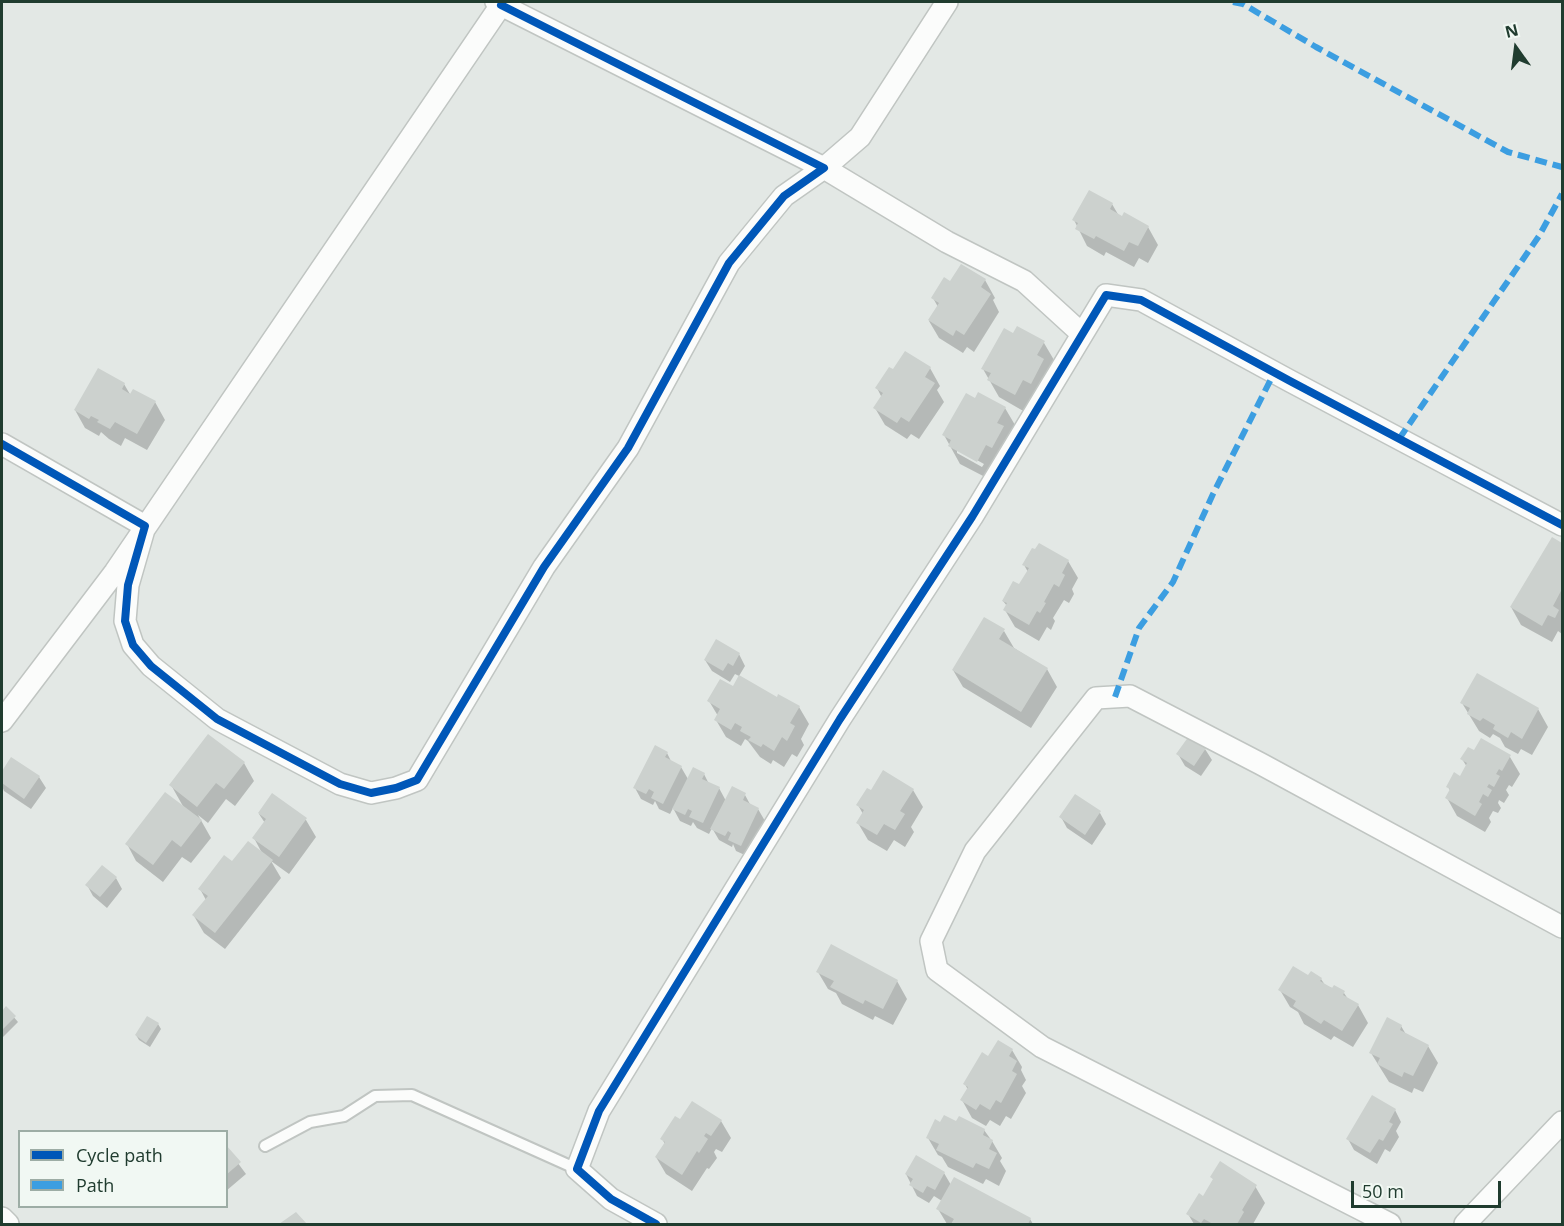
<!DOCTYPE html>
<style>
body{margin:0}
#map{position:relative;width:1564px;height:1226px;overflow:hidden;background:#e3e8e5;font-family:"Open Sans",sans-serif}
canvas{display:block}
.frame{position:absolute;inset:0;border:3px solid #203c2f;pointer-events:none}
.legend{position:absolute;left:18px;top:1130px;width:210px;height:78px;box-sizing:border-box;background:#f1f8f3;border:2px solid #9dada5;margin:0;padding:8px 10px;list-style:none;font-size:18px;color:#203c2f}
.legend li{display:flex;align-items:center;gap:12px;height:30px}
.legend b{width:30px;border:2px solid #9dada5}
.north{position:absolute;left:1486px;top:18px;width:60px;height:60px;-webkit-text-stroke:4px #f1f8f3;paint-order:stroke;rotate:346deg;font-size:16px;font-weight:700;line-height:24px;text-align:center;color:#203c2f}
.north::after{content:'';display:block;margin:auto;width:21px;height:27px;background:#203c2f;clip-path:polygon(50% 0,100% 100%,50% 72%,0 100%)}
.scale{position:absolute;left:1351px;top:1181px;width:150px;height:27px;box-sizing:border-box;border:3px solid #203c2f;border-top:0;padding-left:8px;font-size:18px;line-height:21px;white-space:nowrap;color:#203c2f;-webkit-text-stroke:4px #f1f8f3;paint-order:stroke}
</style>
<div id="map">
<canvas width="1564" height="1226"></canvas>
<div class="frame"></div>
<ul class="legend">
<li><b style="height:8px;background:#0057b8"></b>Cycle path</li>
<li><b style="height:8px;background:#3c9ee1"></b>Path</li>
</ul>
<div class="north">N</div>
<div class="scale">50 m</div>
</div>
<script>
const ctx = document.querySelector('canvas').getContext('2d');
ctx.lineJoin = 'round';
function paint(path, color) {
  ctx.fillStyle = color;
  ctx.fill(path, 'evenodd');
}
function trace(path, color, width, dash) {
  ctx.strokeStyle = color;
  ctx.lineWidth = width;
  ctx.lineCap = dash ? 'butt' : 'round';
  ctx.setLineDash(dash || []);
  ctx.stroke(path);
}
paint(new Path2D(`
 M1112 204 1119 216 1148 227 1158 245 1148 263 1139 258 1134 267 1106 252 1104 256 1087 246 1074 220Z
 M985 280 995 298 993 300 999 312 974 352 967 347 963 353 939 338 929 321 938 307 933 298 951 283Z
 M1014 335 1044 343 1054 360 1048 370 1053 378 1025 412 999 397 983 369Z
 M930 368 940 386 937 390 944 402 919 439 911 434 907 439 885 425 875 408 882 398 877 388 893 371Z
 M124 384 131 396 155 402 165 420 147 450 125 438 121 446 109 439 101 432 99 436 85 428 75 410Z
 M979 394 1005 408 1015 425 987 478 960 464 944 435ZM957 449 984 464 982 467 957 453Z
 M1552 539 1562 545V634L1558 631 1552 642 1521 625 1511 607Z
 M1068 561 1078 578 1072 589 1074 594 1069 603 1064 600 1053 618 1055 621 1051 630 1047 627 1039 641 1015 627 1005 610 1007 606 1003 601 1020 586 1028 572 1024 565Z
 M1004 631 1014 648 1047 669 1057 687 1031 728 963 687 953 670Z
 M739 654 745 666 739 676 735 674 730 682 712 671 705 660Z
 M733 688 777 699 799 707 809 724 801 739 804 745 797 757 792 754 784 767 773 760 771 764 760 757 748 741 745 739 741 746 726 737 716 720 718 716 709 701Z
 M1462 703 1538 709 1548 727 1532 755 1521 749 1518 754 1505 747 1500 738 1493 734 1490 738 1479 731Z
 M1205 749 1212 760 1201 776 1185 766 1178 754Z
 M667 753 672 763 681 767 688 779 704 774 709 784 719 788 726 801 745 795 751 806 758 809 765 821 747 856 736 851 733 844 732 847 719 840 712 828 709 834 697 828 693 822 691 826 680 821 673 808 670 814 659 809 655 801 653 805 641 799 635 788Z
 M1510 757 1520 774 1512 787 1509 785 1506 790 1509 795 1504 803 1499 800 1498 803 1501 808 1498 813 1493 811 1489 818 1491 822 1485 832 1457 816 1447 798 1451 792 1448 787 1460 778 1467 767 1462 759Z
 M12 759 39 777 46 788 31 809 4 791 2 786V774Z
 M244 763 254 781 235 806 226 799 208 823 198 815 211 838 191 863 182 857 163 882 136 861 127 844 184 808 171 785Z
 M913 790 923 807 911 827 914 832 905 847 894 840 887 851 868 840 858 823 863 814 858 805Z
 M1100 813 1106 824 1092 845 1067 828 1061 817Z
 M259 814 306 820 316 837 289 874 271 861 281 878 225 949 204 933 194 916 206 900 200 889 263 855 254 838 265 823Z
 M116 878 122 889 107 908 93 896 87 885Z
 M818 972 897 981 907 999 893 1025 875 1016 873 1020 842 1004 836 993 828 989Z
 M1309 977 1321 979 1325 985 1344 993 1348 999 1358 1005 1368 1023 1353 1047 1334 1036 1331 1040 1304 1024 1298 1012 1290 1007 1280 990Z
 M6 1008 18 1022 3 1037 2 1013Z
 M158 1024 161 1029 150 1047 139 1040 136 1035Z
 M1401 1026 1407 1036 1428 1046 1438 1063 1423 1092 1414 1088 1412 1093 1389 1082 1371 1053Z
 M1012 1050 1022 1067 1021 1070 1026 1080 1022 1086 1026 1093 1011 1119 1006 1116 1000 1126 990 1120 986 1126 972 1118 962 1100 968 1090 965 1084Z
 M1395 1110 1401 1122 1396 1131 1399 1137 1390 1152 1385 1149 1377 1164 1354 1150 1348 1139Z
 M681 1121H721L731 1138 722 1152 716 1149 714 1152 717 1158 709 1169 707 1168 692 1191 666 1174 656 1157 665 1144 662 1139Z
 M957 1123 984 1130 992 1141 1002 1158 1000 1161 1006 1171 999 1186 986 1179 983 1184 948 1167 942 1157 938 1155 928 1138 941 1124Z
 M226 1147 246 1174 226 1191Z
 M944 1173 951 1185 1030 1219 1033 1224H947L938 1209 942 1201 934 1196 929 1203 917 1196 906 1174Z
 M1212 1177 1255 1186 1265 1203 1253 1224H1194L1188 1214 1204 1198 1214 1181Z`), '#0003');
paint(new Path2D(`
 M1089 190 1113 203 1110 209 1122 216 1124 212 1149 226 1138 246 1129 242 1124 251 1096 236 1094 239 1075 229 1078 223 1072 220Z
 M961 264 986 279 981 287 991 294 964 335 956 330 953 336 928 320 939 303 931 298 944 277 950 281Z
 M1017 326 1045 341 1037 355 1044 359 1031 384 1023 380 1015 395 987 380 991 373 981 369 1004 328 1013 333Z
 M905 351 931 367 925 377 935 383 909 422 901 417 897 423 873 408 883 393 875 388 889 367 893 369Z
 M98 368 125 383 122 389 130 394 133 389 156 401 137 434 115 422 110 429 97 422 99 420 91 416 89 419 74 410Z
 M978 392 1006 407 997 423 1004 426 992 448 986 445 977 462 948 446 951 440 942 435 966 393 975 398Z
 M1552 537 1562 543V589L1553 606 1559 610 1555 618 1548 615 1542 626 1510 607Z
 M1039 543 1069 560 1062 573 1065 575 1059 587 1054 584 1044 602 1046 603 1040 613 1037 611 1029 625 1003 610 1007 603 1002 601 1013 581 1019 584 1029 568 1022 565 1032 548 1035 549Z
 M984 617 1005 629 999 639 1048 668 1021 712 952 670Z
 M716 639 740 653 733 666 728 663 723 671 704 660Z
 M1477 673 1539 708 1522 739 1511 732 1508 738 1493 729 1495 725 1483 718 1480 721 1467 714 1470 708 1460 703Z
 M739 675 777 697 778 694 800 706 790 723 795 726 787 741 782 737 774 751 763 744 761 747 748 740 751 737 740 731 742 727 735 723 731 730 714 720 720 709 707 701 720 679 733 686Z
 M208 734 245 762 224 789 216 783 197 807 169 785Z
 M1189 736 1206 748 1194 766 1176 754Z
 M1481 738 1511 755 1502 771 1499 769 1496 774 1500 776 1494 787 1489 784 1487 787 1492 790 1488 797 1483 794 1479 802 1482 804 1475 816 1445 798 1450 789 1446 787 1454 772 1460 776 1467 763 1460 759 1468 747 1474 750Z
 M655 745 668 752 665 757 682 766 663 804 651 798 654 792 649 789 646 794 633 788Z
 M11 757 40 776 24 799 2 783V771Z
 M693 767 705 773 702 779 720 787 703 823 689 817 692 811 688 809 685 815 672 809Z
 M883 770 914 789 900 811 905 814 895 830 884 824 877 835 856 823 864 810 856 805 867 788 871 790Z
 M732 786 746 793 743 800 759 808 741 846 728 840 731 833 728 831 725 836 710 829Z
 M165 792 202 820 181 847 172 840 153 865 125 844Z
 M272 793 307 818 279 857 252 838 266 819 258 813Z
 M1075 794 1101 811 1085 835 1059 817Z
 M248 841 273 860 215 933 192 915 208 896 198 889 224 855 232 861Z
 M102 865 117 877 100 897 85 885Z
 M831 944 898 980 883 1009 865 1000 863 1004 830 987 834 981 816 972Z
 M1293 966 1308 975 1311 971 1322 978 1320 981 1332 988 1334 985 1345 991 1343 995 1359 1004 1342 1031 1324 1020 1321 1024 1293 1006 1296 1001 1278 990Z
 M6 1006 16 1016 2 1030V1011Z
 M147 1016 159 1023 146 1043 135 1035Z
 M1387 1017 1402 1025 1400 1030 1429 1045 1413 1076 1404 1072 1402 1077 1377 1064 1380 1058 1369 1053Z
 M998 1040 1013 1049 1009 1056 1017 1061 1012 1071 1017 1074 1001 1103 996 1100 990 1110 980 1104 976 1110 960 1100 968 1087 963 1084 982 1052 988 1056Z
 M1372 1095 1396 1109 1389 1122 1393 1124 1383 1141 1379 1139 1370 1153 1346 1139Z
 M692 1101 722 1120 711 1136 706 1133 704 1136 708 1139 699 1153 697 1151 682 1175 655 1157 665 1142 660 1139 675 1116 680 1119Z
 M944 1115 956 1121 959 1116 985 1129 983 1135 993 1140 989 1149 997 1153 989 1169 976 1163 973 1168 936 1150 939 1144 926 1138 935 1119 940 1122Z
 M226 1145 241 1162 226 1175Z
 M916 1155 945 1172 935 1190 927 1186 923 1193 909 1185 913 1179 905 1174Z
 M1220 1161 1257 1185 1242 1210 1244 1212 1237 1224H1213L1204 1219 1201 1223 1186 1214 1199 1193 1203 1196 1213 1179 1210 1177Z
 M954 1177 1031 1218 1028 1224H951L954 1219 936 1209Z
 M296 1212 307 1224H279Z`), '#ccd1ce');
const lane = new Path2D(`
 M265 1146 310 1122 344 1116 375 1096 412 1095 577 1169`);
const street = new Path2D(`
 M947 2 860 137 824 168 947 242 1024 281 1082 334
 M2 444 145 526 128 585 125 621 133 645 151 666 217 719 340 784 371 793 396 788 417 780 544 567 628 448 729 263 784 196 824 168 501 5
 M2 721 115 572 501 5 496 2
 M2 1218 8 1224
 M656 1224 611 1199 577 1169 599 1111 840 719 972 517 1106 295 1141 300 1290 381 1562 525
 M1390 1224 1042 1047 937 970 931 941 975 851 1096 698 1130 696 1261 764 1562 927
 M1465 1224 1562 1122`);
trace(lane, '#c0c5c2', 14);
trace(street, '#c0c5c2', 24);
trace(lane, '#fbfcfb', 10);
trace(street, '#fbfcfb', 21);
trace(new Path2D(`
 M1233 2 1243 4 1316 47 1508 152 1562 167
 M1399 439 1539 236 1562 194
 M1115 697 1139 628 1173 582 1213 494 1274 373`), '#3c9ee1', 6, [12, 6]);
trace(new Path2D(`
 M2 444 145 526 128 585 125 621 133 645 151 666 217 719 340 784 371 793 396 788 417 780 544 567 628 448 729 263 784 196 824 168 501 5
 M656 1224 611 1199 577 1169 599 1111 840 719 972 517 1106 295 1141 300 1290 381 1562 525`), '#0057b8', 8);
</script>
